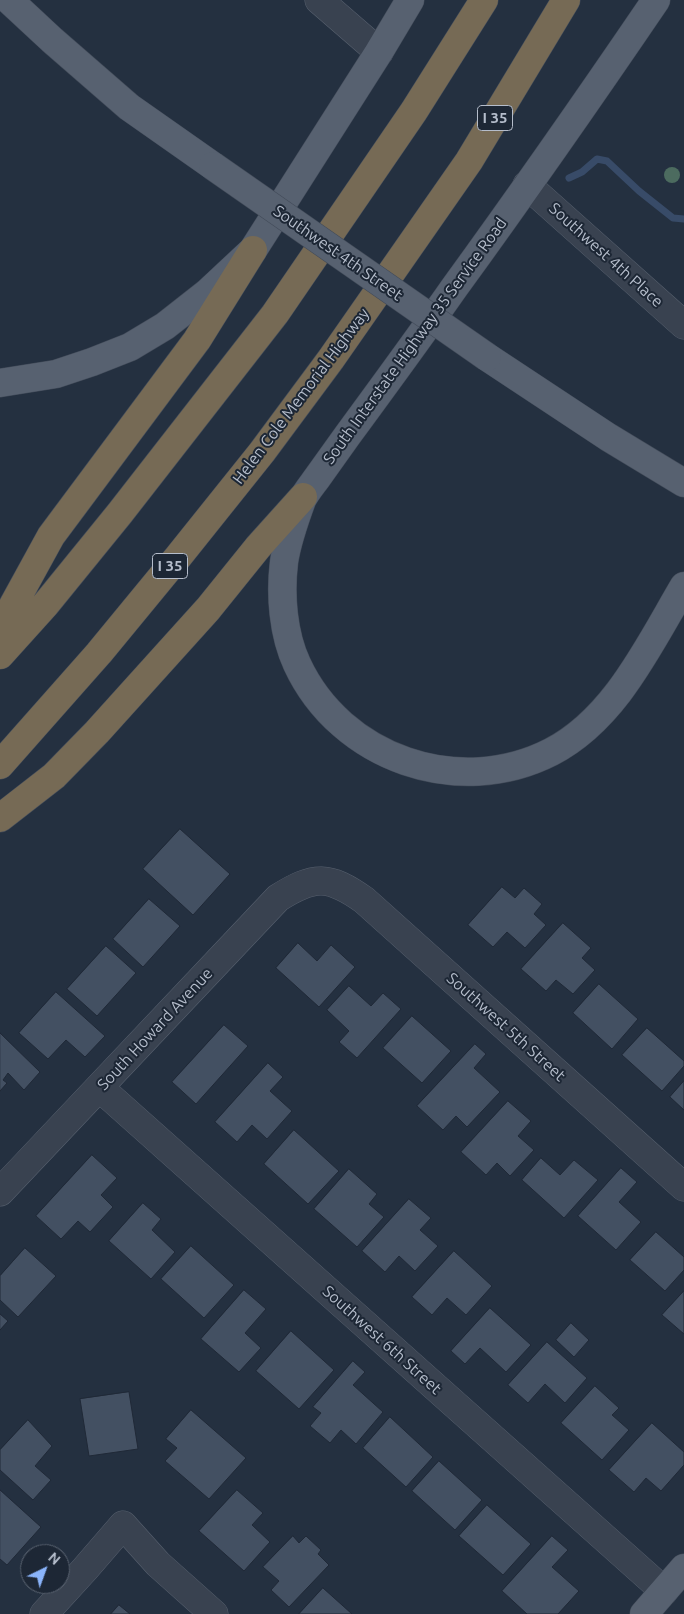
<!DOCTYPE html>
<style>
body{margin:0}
#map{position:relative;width:684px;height:1614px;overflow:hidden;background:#243040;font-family:Ubuntu,sans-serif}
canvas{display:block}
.north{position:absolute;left:20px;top:1544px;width:50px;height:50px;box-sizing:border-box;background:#1d2735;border:1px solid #5a6371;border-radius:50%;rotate:42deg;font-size:14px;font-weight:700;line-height:20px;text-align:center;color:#b5bdcb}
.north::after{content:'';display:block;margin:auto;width:18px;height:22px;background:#8ab4fb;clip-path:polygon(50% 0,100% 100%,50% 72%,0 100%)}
</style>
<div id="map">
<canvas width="684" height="1614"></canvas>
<div class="north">N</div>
</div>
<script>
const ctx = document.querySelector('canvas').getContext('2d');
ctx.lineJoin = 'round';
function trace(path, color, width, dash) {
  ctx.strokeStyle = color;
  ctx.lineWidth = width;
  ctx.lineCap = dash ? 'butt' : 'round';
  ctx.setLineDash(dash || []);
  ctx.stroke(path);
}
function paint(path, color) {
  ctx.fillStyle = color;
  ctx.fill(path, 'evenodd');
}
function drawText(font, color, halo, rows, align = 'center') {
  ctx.font = font + ' Ubuntu,sans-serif';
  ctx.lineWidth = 4;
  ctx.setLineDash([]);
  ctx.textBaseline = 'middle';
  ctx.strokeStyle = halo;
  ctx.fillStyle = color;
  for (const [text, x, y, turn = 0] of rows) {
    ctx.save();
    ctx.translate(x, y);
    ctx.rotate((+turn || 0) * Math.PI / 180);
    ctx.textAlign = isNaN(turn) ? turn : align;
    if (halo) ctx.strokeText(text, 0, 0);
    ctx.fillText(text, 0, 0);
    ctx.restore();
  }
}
trace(new Path2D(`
 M569 178 582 172 597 159 607 161 639 191 673 218 684 219`), '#384b68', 7);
const building = new Path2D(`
 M180 829 230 874 193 915 143 869Z
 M502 887 515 898 524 888 542 904 534 914 546 925 525 948 507 932 493 947 468 925Z
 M149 899 180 926 143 967 113 939Z
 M563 923 591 948 582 958 595 970 573 994 556 980 546 991 521 969Z
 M298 943 317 961 331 945 355 967 319 1007 276 968Z
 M106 946 136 973 97 1016 67 989Z
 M599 984 638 1019 612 1049 573 1013Z
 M349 986 371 1006 383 993 401 1009 357 1058 339 1042 349 1031 327 1010Z
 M56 992 105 1036 85 1057 66 1040 48 1059 19 1033Z
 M412 1016 451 1051 422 1083 383 1048Z
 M224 1025 248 1046 196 1104 172 1082Z
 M647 1028 684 1061V1066L662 1091 622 1055Z
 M0 1033 40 1072 24 1090 8 1073 3 1080 7 1083 0 1091Z
 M475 1044 486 1054 474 1068 500 1092 467 1127 456 1116 443 1130 417 1106Z
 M268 1063 283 1077 270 1091 292 1111 267 1139 252 1125 237 1142 215 1122Z
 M684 1081V1110L670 1097Z
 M508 1101 531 1121 518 1136 534 1150 510 1176 497 1163 486 1175 461 1152Z
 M294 1130 339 1171 308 1204 264 1164Z
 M92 1155 117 1178 101 1195 113 1207 90 1232 78 1221 61 1239 36 1216Z
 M541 1158 560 1175 574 1160 598 1180 564 1218 522 1180Z
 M621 1168 637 1182 619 1202 641 1222 616 1250 578 1216Z
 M349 1169 377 1194 369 1204 384 1217 357 1247 314 1209Z
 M409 1199 431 1218 420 1230 438 1246 415 1271 399 1256 385 1272 362 1251Z
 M143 1203 161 1219 152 1230 175 1252 151 1279 109 1241Z
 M656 1232 684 1257V1270L665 1291 630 1260Z
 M191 1246 234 1285 204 1318 161 1279Z
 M25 1248 56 1276 18 1317 0 1300V1276Z
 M454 1251 492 1286 466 1315 447 1298 432 1315 412 1297Z
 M244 1290 266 1309 245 1333 261 1348 239 1372 201 1339Z
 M684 1291V1334L662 1315Z
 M490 1308 531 1345 506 1372 480 1348 465 1364 451 1351Z
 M0 1314 8 1321 0 1330Z
 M571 1323 589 1340 574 1357 556 1340Z
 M291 1331 334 1370 299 1409 256 1371Z
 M547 1342 587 1378 565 1403 545 1384 528 1403 508 1385Z
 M353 1361 365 1372 353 1385 383 1412 356 1444 341 1430 330 1443 310 1426 321 1413 313 1407Z
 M595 1386 619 1408 612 1415 629 1430 602 1460 561 1423Z
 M129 1392 138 1449 89 1456 80 1399Z
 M191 1410 246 1458 209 1499 165 1461 177 1448 166 1439Z
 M390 1417 433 1457 406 1487 363 1448Z
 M28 1420 52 1446 35 1466 51 1480 33 1500 0 1470V1450Z
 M652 1423 684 1452V1465L661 1491 646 1478 634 1492 609 1470Z
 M439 1461 482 1500 455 1530 412 1491Z
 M0 1490 41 1527 7 1565 0 1559Z
 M237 1490 263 1513 252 1525 270 1542 244 1571 199 1531Z
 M487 1505 531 1544 503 1575 459 1536Z
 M293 1536 299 1543 306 1536 321 1550 318 1554 329 1565 289 1607 271 1590 279 1581 263 1567Z
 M552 1536 568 1550 552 1567 579 1591 558 1614H527L502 1591Z
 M323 1588 352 1614H299Z
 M119 1605 130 1614H111Z`);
paint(building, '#435062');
trace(building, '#202937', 1);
const minor = new Path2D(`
 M319 0 379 52
 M527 185 684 325
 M100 1088 664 1591
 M0 1192 278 898C314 875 329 875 364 900L684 1187
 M44 1614 85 1569 123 1525 158 1564 214 1614`);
const major = new Path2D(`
 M9 0 52 40 129 107 213 166
 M656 0C590 97 523 193 454 288 419 338 383 387 347 436 337 450 327 464 317 478 312 485 306 492 302 500 295 519 287 542 284 562 280 595 283 634 297 664 341 759 459 799 551 752 615 719 649 645 684 586
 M487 357 608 437 684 483
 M0 383 56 374 92 362 130 347 165 326 207 293 253 250 379 52 410 0
 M644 1614 684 1568`);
const highway = new Path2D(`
 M0 629 51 536 197 340 253 250
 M0 655 46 604 120 513 275 314 414 111 484 0
 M0 765 99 653 178 557 262 452 331 359 469 161 566 0
 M0 818 54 776 97 732 208 609 258 547 303 497`);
trace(minor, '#57606e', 29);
trace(major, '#424b59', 29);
trace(highway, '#444d5b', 29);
trace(minor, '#394250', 28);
trace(major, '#576170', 28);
trace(highway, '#766a55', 28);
const majorBridge = new Path2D(`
 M213 166 487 357`);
trace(majorBridge, '#424b59', 29, []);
trace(majorBridge, '#576170', 28);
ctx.fillStyle = '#4c6b5f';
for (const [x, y] of [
 [672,175]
]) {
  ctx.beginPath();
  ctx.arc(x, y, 8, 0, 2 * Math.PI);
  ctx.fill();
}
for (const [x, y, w] of [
 [495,118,35],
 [170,566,35]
]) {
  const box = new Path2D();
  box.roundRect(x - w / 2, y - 12.5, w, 25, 4);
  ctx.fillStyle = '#1d2735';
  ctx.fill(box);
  trace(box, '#b5bdcb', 1);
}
drawText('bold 15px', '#b5bdcb', null, [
 ["I 35",495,118],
 ["I 35",170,566]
]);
drawText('16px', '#b5bdcb', '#1d2735', [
 ["Southwest 4th Street",338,253,35],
 ["Southwest 4th Place",606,255,42],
 ["South Interstate Highway 35 Service Road",415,341,-54],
 ["Helen Cole Memorial Highway",301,396,-53],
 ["Southwest 5th Street",506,1027,42],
 ["South Howard Avenue",155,1029,-47],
 ["Southwest 6th Street",382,1340,42]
]);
</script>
